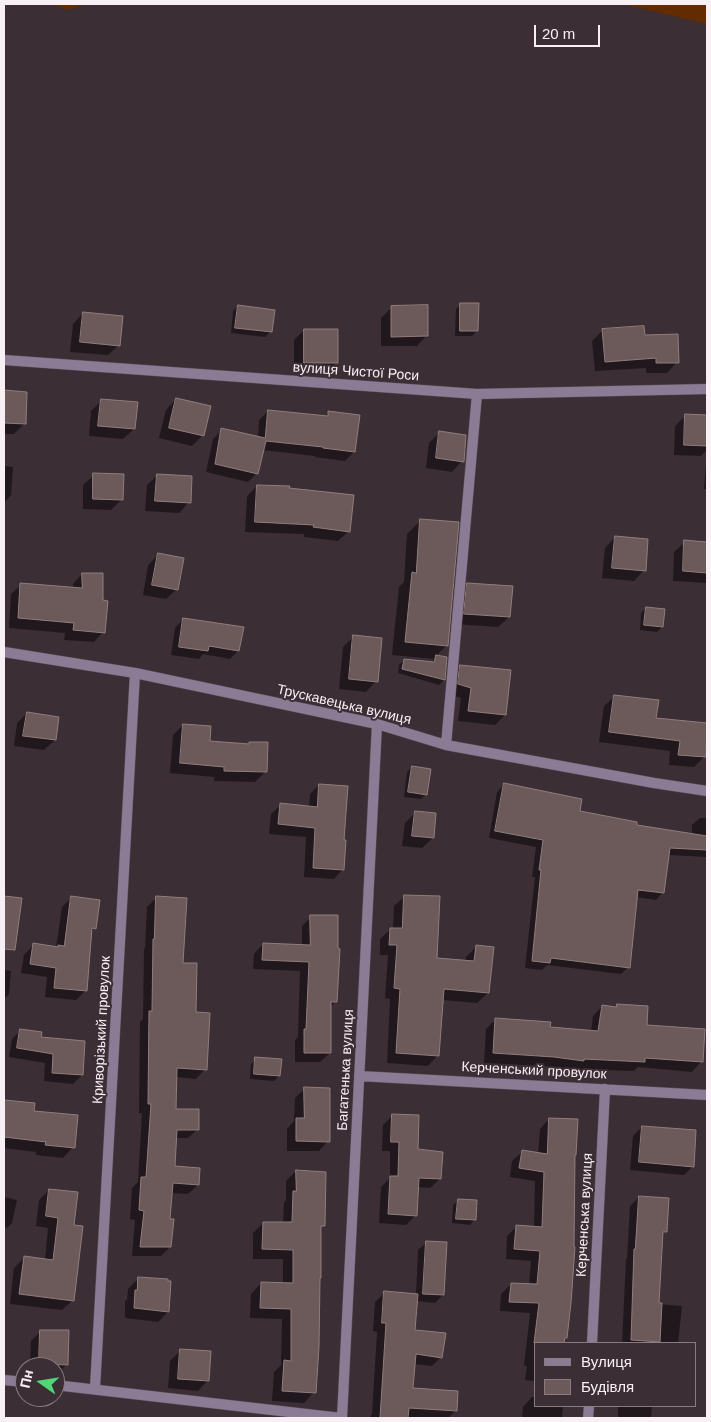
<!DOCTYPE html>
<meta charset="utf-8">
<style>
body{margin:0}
#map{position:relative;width:711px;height:1422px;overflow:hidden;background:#3c2e35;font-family:Arial,sans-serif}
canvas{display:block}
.frame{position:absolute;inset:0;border:5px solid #f9f0f5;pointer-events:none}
.legend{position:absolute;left:534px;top:1342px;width:162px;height:65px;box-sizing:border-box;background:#3c2e35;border:1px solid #887c82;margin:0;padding:6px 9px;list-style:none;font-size:15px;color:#f9f0f5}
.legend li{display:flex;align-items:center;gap:10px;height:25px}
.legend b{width:25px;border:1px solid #887c82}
.north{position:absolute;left:15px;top:1357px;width:50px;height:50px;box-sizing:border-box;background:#3c2e35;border:1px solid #887c82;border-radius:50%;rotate:283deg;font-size:14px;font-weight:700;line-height:20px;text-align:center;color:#f9f0f5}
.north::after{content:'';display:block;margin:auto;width:18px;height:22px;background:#4fd675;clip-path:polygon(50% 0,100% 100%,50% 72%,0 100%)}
.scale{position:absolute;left:534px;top:25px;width:66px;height:22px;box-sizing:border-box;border:2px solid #f9f0f5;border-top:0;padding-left:6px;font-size:15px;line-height:18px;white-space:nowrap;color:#f9f0f5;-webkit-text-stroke:4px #3c2e35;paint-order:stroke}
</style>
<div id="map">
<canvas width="711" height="1422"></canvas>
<div class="frame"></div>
<ul class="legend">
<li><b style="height:6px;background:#8b7b94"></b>Вулиця</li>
<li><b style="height:14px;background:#6c5a5a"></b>Будівля</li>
</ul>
<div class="north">Пн</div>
<div class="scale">20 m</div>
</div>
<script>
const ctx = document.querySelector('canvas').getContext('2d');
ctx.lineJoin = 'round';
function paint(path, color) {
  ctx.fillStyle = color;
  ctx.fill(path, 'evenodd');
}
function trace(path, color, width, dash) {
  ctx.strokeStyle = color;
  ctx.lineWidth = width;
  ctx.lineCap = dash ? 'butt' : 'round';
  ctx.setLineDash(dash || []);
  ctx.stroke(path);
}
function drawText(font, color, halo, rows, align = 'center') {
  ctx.font = font + ' Arial,sans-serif';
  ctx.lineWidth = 4;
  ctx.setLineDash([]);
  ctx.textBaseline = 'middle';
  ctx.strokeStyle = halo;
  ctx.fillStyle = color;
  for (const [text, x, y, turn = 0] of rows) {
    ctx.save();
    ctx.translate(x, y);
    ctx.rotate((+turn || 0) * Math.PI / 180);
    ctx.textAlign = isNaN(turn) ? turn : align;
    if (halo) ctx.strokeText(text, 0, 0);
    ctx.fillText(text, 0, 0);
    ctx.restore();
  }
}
paint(new Path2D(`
 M53 4H86L67 10Z
 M623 4H707V24Z`), '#632c00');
paint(new Path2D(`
 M461 304 477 331 472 336H455L456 309Z
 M238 306 270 332 265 337 231 333 233 311Z
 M391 308 427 335 417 346H381V318Z
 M83 313 119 345 108 355 70 352 73 324Z
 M304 330 337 362 326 373H294V340Z
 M603 330 644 336 677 362 667 373H646V368L595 371 592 341Z
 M4 391 26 393 24 424 14 434H4Z
 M176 399 203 435 192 446 159 438 166 410Z
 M102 400 136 403 134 429 123 439 89 436 91 411Z
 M268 411 324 417 329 412 359 416 354 452 345 461 315 457V456L263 450 257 473 248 482 206 472 213 439 222 430 258 438 259 420Z
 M685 416H707V450L701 456 674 455 675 426Z
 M440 432 462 461 452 472 426 468 429 443Z
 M707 459V489H704L706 461Z
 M4 466 13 467 11 495 4 503Z
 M94 475 122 499 111 510 83 509V485Z
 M158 475 189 502 179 513 145 511 147 485Z
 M257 486 288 489 349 531 338 541 304 537V534L245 532 247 496Z
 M421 520 447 645 436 656 446 658 444 680 439 685 398 673 399 665 404 660 431 663 434 659 392 655 399 587 404 582 407 534Z
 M615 537 644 570 634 581 602 578 605 548Z
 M685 542 707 543V583L673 581 674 552Z
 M159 554 177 589 166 599 143 595 148 565Z
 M82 574 103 632 94 642 64 640 65 633 9 628 11 594 21 585 73 589V584Z
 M468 584 509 617 498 627 455 624 457 594Z
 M646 608 662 627 657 632 640 630 641 613Z
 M183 619 238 651 230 659 203 654 199 659 171 655 175 628Z
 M354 636 376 681 366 692 339 689 343 647Z
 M460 666 505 715 495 725 458 721 461 698 448 694 450 677Z
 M615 696 655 720 707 724 705 756 694 767 669 765 670 751 599 742 604 706Z
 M27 713 55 740 44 750 14 746 17 723Z
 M183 725 209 743 247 745 249 743 265 772 255 782 214 781V777L170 773 173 735Z
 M412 767 426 794 421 799 404 797 407 772Z
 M319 785 342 841 343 869 334 879 304 877 306 837 269 834 271 814 281 805 309 808 310 794Z
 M504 785 578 812 635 826 692 835V825L700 818H707V857L668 855 663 892 656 900 636 897 628 967 621 974 547 965 542 970 525 968 535 877H532L536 847 489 838 497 792Z
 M415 813 433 838 422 848 402 846 405 823Z
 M405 896 436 960 465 962 466 957 476 947 488 993 477 1003 442 1000 438 1055 428 1066 387 1063 390 999 385 998 388 955H380V939L391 929H393L394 906Z
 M72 897 95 928 90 933 86 990 76 1000 45 997 47 977 21 973 24 955 33 945 56 948 62 907Z
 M157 897 182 965 195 1013 205 1069 196 1079 176 1077 175 1110 198 1129 188 1138H176L174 1167 199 1169 198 1185 188 1194 171 1193 169 1220 170 1247 161 1256H132L135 1220 130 1219 132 1188 138 1182 142 1113H139L140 1022 143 1019 144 949 145 948 147 907Z
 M311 917 336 1001 330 1008V1053L320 1062H295V1040L298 1037 300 971 253 969 254 954 263 944 302 946V926Z
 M4 970 11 971 9 994 4 999Z
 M617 1005 646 1026 704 1030 701 1062 692 1072 638 1067 634 1071 574 1069 573 1070 543 1066 484 1063 486 1029 495 1020 549 1028 591 1032 593 1016 602 1006 615 1008Z
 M21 1030 40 1039 82 1075 73 1084 44 1081 45 1063 9 1057 12 1039Z
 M256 1059 279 1076 274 1081 250 1079 251 1064Z
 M304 1089 328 1141 319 1151H287V1129L294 1121 295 1098Z
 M12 1102 33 1112 73 1147 63 1158 36 1155V1152L4 1148V1110Z
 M393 1115 417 1150 440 1179 430 1188 417 1187 416 1215 406 1225 379 1223 381 1187 390 1178V1151H382L383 1125Z
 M549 1119 575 1155 574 1156V1248L565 1343H535V1381L525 1380 527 1366H524L530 1313 500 1311 501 1294 511 1284 529 1285 531 1261 506 1259 507 1236 517 1226 534 1228 535 1181 510 1177 512 1161 522 1152 538 1154 540 1129Z
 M642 1127 693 1166 684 1175 630 1170 633 1136Z
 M296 1171 323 1225 320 1229 314 1392 304 1403 272 1401 274 1372 281 1365 282 1319 250 1318 251 1294 261 1283 283 1284V1259H253V1233L263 1223H283L284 1203 286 1200V1181Z
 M49 1190 73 1226V1300L62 1310 10 1304 14 1268 24 1258 45 1260 48 1228 36 1226 39 1200Z
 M4 1197 17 1200 12 1223 7 1228 4 1227Z
 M639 1197 666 1232 661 1236 658 1304 682 1306 678 1343H622L626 1259 627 1258 630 1206Z
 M458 1200 474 1220 470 1225 452 1223 453 1205Z
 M427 1242 443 1295 435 1303 416 1301 414 1331 441 1357 432 1366 414 1364 412 1389 456 1410 448 1418 407 1417V1418H369L372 1414 377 1332 373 1331 375 1302 384 1293 416 1295 418 1250Z
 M138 1279 168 1312 158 1322 125 1318V1301L127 1300 128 1289Z
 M41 1331 67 1364 56 1375H55V1367H30L31 1341Z
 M181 1350 208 1380 198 1391 168 1388 170 1361Z
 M532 1397H535V1406H563L562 1418H522L523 1407Z
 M618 1406H652L651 1418H618Z`), '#0007');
const building = new Path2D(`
 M460 303H479L478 331H460Z
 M238 305 275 310 272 332 235 328Z
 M428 305V336L391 337V306Z
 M83 312 123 316 120 346 80 342Z
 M644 326 645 335 678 334 679 363H656V358L605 362 602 329Z
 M304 329H338V363H304Z
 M4 390 27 392 26 424 4 423Z
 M176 398 211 406 204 436 169 428Z
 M101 399 138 402 135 429 98 426Z
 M268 410 328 416V411L360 415 355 452 323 448V447L266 441 258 474 215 464 221 428 265 438Z
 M685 414 707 415V446L684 445Z
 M439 431 466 435 464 462 436 458Z
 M93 473 124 474 123 500 93 499Z
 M157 474 192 476 191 503 155 501Z
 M257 485 290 486 289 488 354 495 350 532 313 527 314 525 255 522Z
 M420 519 459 522 448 646 405 642 412 572 416 573Z
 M615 536 648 539 646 571 612 568Z
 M684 540 707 542V573L683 571Z
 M158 553 184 558 178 590 152 585Z
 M82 573H103V600L108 601 105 633 73 630 74 623 18 618 20 583 82 588Z
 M467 583 513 586 510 617 464 614Z
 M646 607 665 609 663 627 644 625Z
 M183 618 244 627 239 651 209 646 208 651 179 647Z
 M353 635 382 638 378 682 349 679Z
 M436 655 447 657 445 680 402 669 404 659 434 662Z
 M460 665 511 670 506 715 468 711 471 688 458 684Z
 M614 695 659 700 656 718 707 723 706 757 678 755 680 741 609 732Z
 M27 712 59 717 56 740 23 736Z
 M183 724 211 726 210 741 249 744V742H268L267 772 224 771V767L180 763Z
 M412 766 431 769 427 795 408 792Z
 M504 783 582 799 580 811 637 822V825L707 836V850L670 848 664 893 638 890 630 968 551 958 550 963 532 961 541 870H539L543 840 495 831Z
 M319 784 348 786 344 840H346L344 870 313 868 315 828 278 824 280 803 317 807Z
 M415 811 436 813 434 838 412 836Z
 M404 895 440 896 437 958 474 961 476 945 494 947 489 993 444 989 439 1056 396 1053 400 989 394 988 397 945H389L390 928H402Z
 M4 896 22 898 15 950 4 949Z
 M71 896 100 900 96 929 92 928 87 991 54 988 56 968 30 964 33 943 58 947V945L64 946Z
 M156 896 187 898 183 963H197L196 1012 210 1013 207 1070 177 1068 176 1109H199V1130H177L175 1166 200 1168 199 1185 173 1183 170 1219H174L171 1247H140L144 1211 139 1210 141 1177H146L151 1104H148L149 1011H152L153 939H154Z
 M310 915H338V948L340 949 337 1002H331V1053H304V1029H306L309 962 262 960 263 943 310 945Z
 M617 1004 648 1006 647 1025 705 1029 703 1062 645 1058V1062L584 1059V1061L554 1057 493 1053 495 1018 551 1022 550 1027 598 1031 602 1005 616 1007Z
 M20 1029 42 1032 41 1037 85 1041 83 1075 52 1073 53 1054 17 1048Z
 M255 1057 282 1059 280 1076 254 1074Z
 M304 1087 330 1088V1142L296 1141V1118H304Z
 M4 1100 35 1103 34 1111 78 1115 75 1148 45 1145 46 1142 4 1137Z
 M392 1114 419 1115 418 1149 443 1152 441 1179 419 1178 417 1216 388 1214 390 1176H398L399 1142H391Z
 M549 1118 578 1119 576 1155H575L574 1247H575L571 1303 567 1338H565L564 1343H534L539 1303 509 1302 511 1283 537 1284 540 1251 514 1249 516 1225 542 1227 544 1172 519 1168 522 1150 547 1154Z
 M642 1126 696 1130 694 1167 639 1162Z
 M296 1170 326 1172 325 1226H321V1278H320L319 1347 316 1393 282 1391 284 1360 291 1361V1309L260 1308 261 1282 293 1283V1250L262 1249 263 1222H292L293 1191H296Z
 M49 1189 78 1192 74 1225 83 1226 74 1301 19 1294 24 1256 53 1260 58 1218 46 1216Z
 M639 1196 669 1198 667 1232H663L659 1303H662L660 1342 631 1340 634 1249H635Z
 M458 1199 477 1200 476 1220 456 1219Z
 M426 1241 447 1242 444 1295 423 1294Z
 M138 1277 168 1279V1281H171L169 1312 134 1308 135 1290H137Z
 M384 1291 418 1294 415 1330 446 1333 442 1358 416 1354 413 1388 458 1391 457 1411 409 1408 408 1418H380L386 1323H382Z
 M40 1330H69L68 1365 39 1364Z
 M180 1349 211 1351 209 1381 178 1379Z`);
paint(building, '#6c5a5a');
trace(building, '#907d7d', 1);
const street = new Path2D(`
 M4 360 477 394 707 389
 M4 652 135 673 377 724 446 745 654 783 707 791
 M446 745 477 394
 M359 1076 707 1095
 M592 1343 605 1089
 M4 1380 25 1382
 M55 1385 341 1418
 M95 1388 135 673
 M342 1418 377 724
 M588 1418 589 1406`);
trace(street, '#5a4d54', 11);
trace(street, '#8b7b94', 10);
drawText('14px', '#f9f0f5', '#3c2e35', [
 ["вулиця Чистої Роси",356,372,4],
 ["Трускавецька вулиця",344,705,13],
 ["Криворізький провулок",102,1030,-87],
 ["Багатенька вулиця",346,1070,-87],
 ["Керченський провулок",534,1071,3],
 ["Керченська вулиця",585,1215,-87]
]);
</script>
